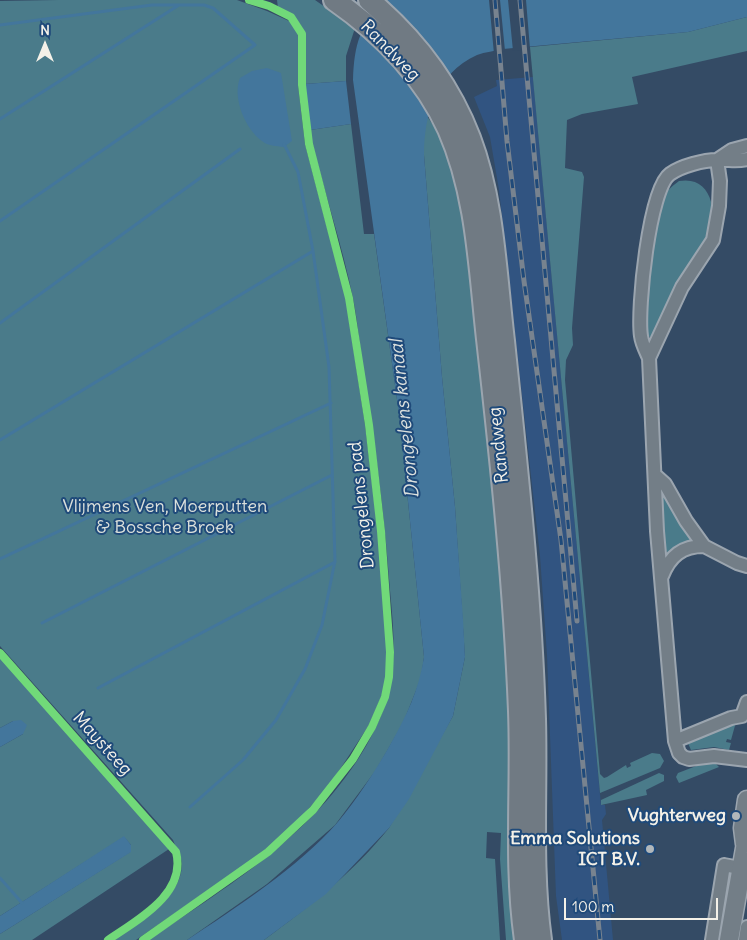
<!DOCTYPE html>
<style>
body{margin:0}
#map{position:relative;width:747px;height:940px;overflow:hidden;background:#344b65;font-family:Delius,sans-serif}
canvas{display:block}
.north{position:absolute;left:20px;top:20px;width:50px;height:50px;-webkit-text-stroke:4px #1f4a7a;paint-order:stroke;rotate:0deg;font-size:14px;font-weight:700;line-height:20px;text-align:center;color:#f4f1e8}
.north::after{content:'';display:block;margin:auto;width:18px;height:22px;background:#f4f1e8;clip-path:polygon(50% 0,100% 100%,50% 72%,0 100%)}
.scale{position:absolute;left:564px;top:898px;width:154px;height:22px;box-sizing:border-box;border:2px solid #f4f1e8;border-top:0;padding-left:6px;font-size:15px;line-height:18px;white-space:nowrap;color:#f4f1e8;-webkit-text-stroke:4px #1f4a7a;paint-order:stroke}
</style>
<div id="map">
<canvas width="747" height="940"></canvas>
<div class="north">N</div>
<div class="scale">100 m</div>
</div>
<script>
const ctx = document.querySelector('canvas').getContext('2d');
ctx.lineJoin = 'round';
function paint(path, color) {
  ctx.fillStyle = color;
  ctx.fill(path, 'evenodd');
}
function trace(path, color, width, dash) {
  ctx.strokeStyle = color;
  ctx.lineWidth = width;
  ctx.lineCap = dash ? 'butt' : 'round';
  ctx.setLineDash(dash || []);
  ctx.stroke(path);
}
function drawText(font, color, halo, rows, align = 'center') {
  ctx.font = font + ' Delius,sans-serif';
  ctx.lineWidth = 4;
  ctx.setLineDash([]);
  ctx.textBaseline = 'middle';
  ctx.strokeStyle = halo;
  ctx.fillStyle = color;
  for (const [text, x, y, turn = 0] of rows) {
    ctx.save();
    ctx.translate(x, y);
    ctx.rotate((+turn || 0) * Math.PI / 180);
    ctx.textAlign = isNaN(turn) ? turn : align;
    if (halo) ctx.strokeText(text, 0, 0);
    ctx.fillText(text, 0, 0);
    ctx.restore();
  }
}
paint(new Path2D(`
 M533 77 601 805H605L606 814 602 820 613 940H562L556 896 547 655 540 556 499 190 490 137 474 97 497 86 496 80Z`), '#315481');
paint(new Path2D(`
 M58 0H237L267 11 289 21 296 27 299 35 298 85 305 144 346 299 365 425 378 532 387 652 386 676 382 695 369 725 329 786 293 826 266 850 136 940H113C139 922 188 895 181 858 179 852 175 846 173 840L0 646V1Z
 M277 0H315L355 28 346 56V81L305 84C303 49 318 26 278 8Z
 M747 17V51L632 77 638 104 582 114 567 120 565 168 582 172 584 177 572 328 573 345 566 360 565 380 600 774 604 778 607 777 626 765 627 768 631 766 630 763 652 753 660 754 664 761 660 768 600 793 530 47 688 32Z
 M427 116 445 143 462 192 510 627 516 940H506L500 859 501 833 487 832 486 858 495 859 500 940H264C310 906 353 873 389 828L453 716 465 657 455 507 442 377 424 155V134Z
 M351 124 364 234H374L399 414 424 657 421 678 403 723 376 770 335 825 267 884 187 940H148C235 882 329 825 376 727 403 673 392 623 388 566 383 502 374 438 364 375 360 349 358 323 353 298 342 245 325 194 312 142L310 130Z
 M679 181C713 175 718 215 709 239 703 255 687 269 677 284 667 299 660 319 653 336L648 337C641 317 655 214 665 195 668 189 674 185 679 181Z
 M665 493 696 542 670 553 665 551 661 494Z
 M0 656 169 849 32 940H0V934L130 852 131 845 124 837 0 916V747L23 734 13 721 0 728Z
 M736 722 731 740 727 739 726 742 731 743 729 750 714 747 691 750 687 741Z
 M704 763H715L719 767 679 783 676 777 678 773Z
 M659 773 664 775V781L646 790 647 795 601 805V800Z`), '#4a7b8a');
paint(new Path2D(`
 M387 0H747V17L688 32 503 49C495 51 485 52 477 55 436 74 424 114 424 155L442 377 455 507 463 619 465 657 453 716 409 799 389 828 326 894 264 940H187C234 909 300 866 337 823 357 799 374 773 390 745 406 717 419 690 424 657L399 414 353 80C354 45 360 23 387 0Z
 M267 68 281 73 292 141 284 147C276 146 268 146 262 141 245 129 232 97 240 78L252 71Z
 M346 81 351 124 310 130 305 84Z
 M21 720 27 725 23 734 0 747V728L13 721Z
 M124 836 131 845V852L0 934V916Z`), '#43769c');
paint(new Path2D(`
 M489 0H500L505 51 494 54Z
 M508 0H526L530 49 513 51Z`), '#344b65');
trace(new Path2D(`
 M0 25 152 5H204L213 8 255 45 0 221
 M0 119 179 5
 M0 323 240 149
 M0 440 313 251
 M0 559 331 403
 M42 623 332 475
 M98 688 335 562
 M190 807 243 760 276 720 305 669 322 625 335 561 329 367 313 251 298 172 284 144
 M0 878 22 903`), '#43769c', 3);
const minor = new Path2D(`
 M747 159C736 162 728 159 717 160 704 160 681 166 670 174 649 189 637 310 641 336 642 344 646 351 649 358L657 531 675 741 679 753 683 757 689 759 714 756 747 760
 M717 160 732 150 747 146
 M649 358 682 287 713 240 719 206 720 181 717 160
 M655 475 665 484 686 521 704 546 737 563 747 566
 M662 576C670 556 682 546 704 546
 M675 741 731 718 742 716 747 702
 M712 940 724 865 740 868
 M745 940 747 927`);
const secondary = new Path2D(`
 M745 844 743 828 747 800
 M729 940 747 837`);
const primary = new Path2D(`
 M334 0C383 34 423 75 448 129 477 195 479 268 487 339 501 463 514 586 519 711 522 787 514 864 525 940
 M369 0C414 38 449 83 470 138 494 201 496 274 504 341 517 467 531 592 535 719 537 793 531 867 541 940`);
trace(minor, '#9ba5af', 16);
trace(secondary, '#9ba5af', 21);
trace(primary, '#9ba5af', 24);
trace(minor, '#737e87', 12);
trace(secondary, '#737e87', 18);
trace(primary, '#707a83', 20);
const rail = new Path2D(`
 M495 0 507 141 524 281 561 540 600 940
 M520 0 577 621`);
trace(rail, '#78838f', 5);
trace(rail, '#1f4a7a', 3, [9]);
trace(new Path2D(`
 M0 653 176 852C187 894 137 920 108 940
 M143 940 268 852 313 810 353 759 372 727 385 697 389 677 390 652 381 531 369 425 349 298 309 144 302 85V34L291 17 269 6 249 0`), '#71d979', 8);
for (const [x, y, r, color] of [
 [736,816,5,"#b1b7ba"],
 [650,849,5,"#b1b7ba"]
]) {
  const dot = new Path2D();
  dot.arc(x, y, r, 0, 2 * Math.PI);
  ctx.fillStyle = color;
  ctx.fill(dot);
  trace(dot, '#1f4a7a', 2);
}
drawText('18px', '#f4f1e8', '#1f4a7a', [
 ["Randweg",390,51,46],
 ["Randweg",499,445,-96],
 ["Drongelens pad",362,505,-96],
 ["Maysteeg",102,744,48]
]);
drawText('18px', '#dbe0db', '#1f4a7a', [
 ["Vlijmens Ven, Moerputten",165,507],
 ["& Bossche Broek",165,528]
]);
drawText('bold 18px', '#f4f1e8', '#1f4a7a', [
 ["Vughterweg",726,816],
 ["Emma Solutions",640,839],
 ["ICT B.V.",640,860]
], 'right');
drawText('italic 19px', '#dadfdd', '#1f4a7a', [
 ["Drongelens kanaal",405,419,-96]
]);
</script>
